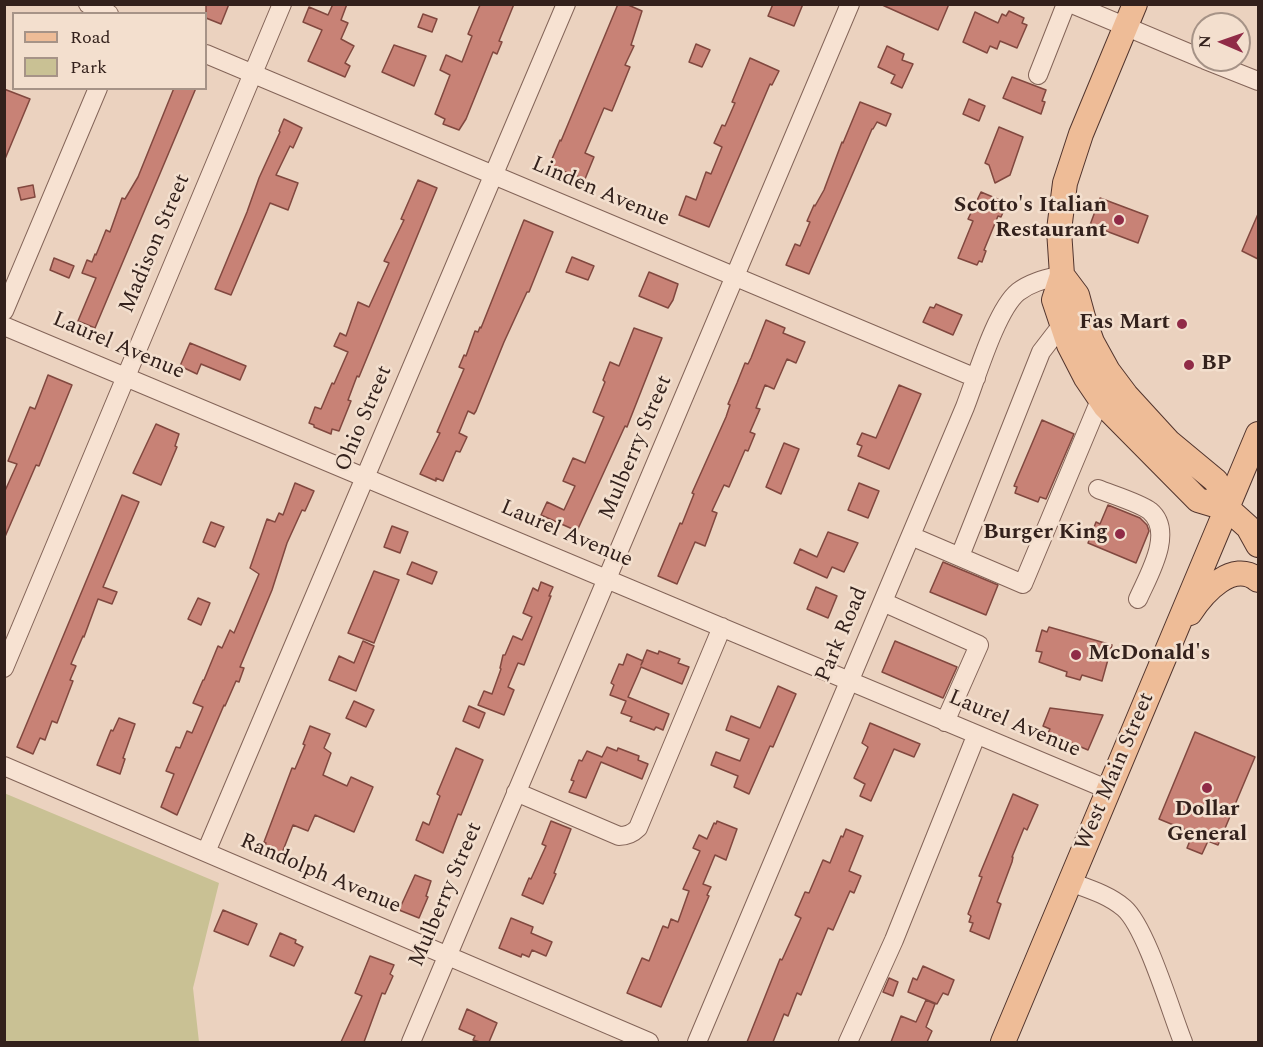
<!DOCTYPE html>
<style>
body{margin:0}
#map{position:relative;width:1263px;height:1047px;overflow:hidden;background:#ebd2bf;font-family:Spectral,serif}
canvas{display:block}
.frame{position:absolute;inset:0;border:6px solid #33211c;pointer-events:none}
.legend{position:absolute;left:12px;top:12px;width:195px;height:78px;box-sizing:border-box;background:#f3dfce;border:2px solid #a69387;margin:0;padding:8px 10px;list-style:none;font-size:18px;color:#33211c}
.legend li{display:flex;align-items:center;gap:12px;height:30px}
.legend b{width:30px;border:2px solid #a69387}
.north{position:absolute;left:1191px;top:12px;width:60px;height:60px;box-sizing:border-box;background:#f3dfce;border:2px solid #a69387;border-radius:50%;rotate:272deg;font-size:16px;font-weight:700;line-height:24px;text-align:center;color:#33211c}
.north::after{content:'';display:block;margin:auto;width:21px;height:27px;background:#902b47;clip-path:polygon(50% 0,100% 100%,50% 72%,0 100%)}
</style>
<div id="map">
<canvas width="1263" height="1047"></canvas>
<div class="frame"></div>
<ul class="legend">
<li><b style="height:8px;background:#eebc97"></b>Road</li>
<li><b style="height:16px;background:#c9c194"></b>Park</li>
</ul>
<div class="north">N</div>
</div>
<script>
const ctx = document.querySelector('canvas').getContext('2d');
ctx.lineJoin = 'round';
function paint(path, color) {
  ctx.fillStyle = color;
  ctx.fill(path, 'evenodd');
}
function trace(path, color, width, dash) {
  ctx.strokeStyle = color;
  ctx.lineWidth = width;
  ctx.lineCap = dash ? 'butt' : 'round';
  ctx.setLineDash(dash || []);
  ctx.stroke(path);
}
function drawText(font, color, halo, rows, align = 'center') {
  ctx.font = font + ' Spectral,serif';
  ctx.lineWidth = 5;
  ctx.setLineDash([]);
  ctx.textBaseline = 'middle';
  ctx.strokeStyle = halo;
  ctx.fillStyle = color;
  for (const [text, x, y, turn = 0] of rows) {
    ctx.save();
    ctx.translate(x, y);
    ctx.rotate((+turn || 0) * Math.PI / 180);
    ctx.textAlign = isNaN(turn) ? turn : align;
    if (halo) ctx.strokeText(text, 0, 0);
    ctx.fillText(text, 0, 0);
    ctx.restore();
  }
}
paint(new Path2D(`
 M4 793 219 883 193 988 199 1042H5Z`), '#c9c194');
const building = new Path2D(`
 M206 4H229L221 24 206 18Z
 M333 4H347L341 20 348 23 341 39 354 46 345 63 350 66 345 77 308 61 322 30 303 22 309 7 328 15Z
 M514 4 499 41 502 42 497 54 493 52 466 119 459 130 443 124 445 119 435 114 450 75 440 70 446 55 462 62 472 36 468 34 480 5Z
 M618 4H626L642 11 631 45 634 46 625 65 630 67 612 111 604 108 585 153 594 157 585 179 549 166 560 140 561 141Z
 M773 4H803L794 26 768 16Z
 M880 4H949L938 30Z
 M1009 11 1024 18 1022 23 1027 25 1017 48 1000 41 997 49 990 46 987 53 963 42 975 12 998 23 1002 14 1006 16Z
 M423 14 437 19 432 32 418 27Z
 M696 44 710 50 702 67 689 62Z
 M394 45 426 56 414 86 382 72Z
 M887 46 904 54 902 60 913 64 902 88 891 83 895 75 878 67Z
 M750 58 779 71 772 85 770 84 709 227 679 215 686 196 696 200 706 172 711 174 722 147 714 143 722 125 725 126 735 103 732 102Z
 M1012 77 1046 90 1042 101 1045 102 1041 114 1003 98Z
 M174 88H196L95 328 78 321 96 278 82 273 87 260 92 262 95 254 96 255 106 230 110 232 122 198 125 199 138 177Z
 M4 89 30 99 5 159H4Z
 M969 99 985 106 979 121 963 114Z
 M860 102 891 114 886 126 877 122 873 129H872L809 274 786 265 795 244 800 246 810 222 807 221 814 205 815 206 824 190 842 142 843 143Z
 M284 119 302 128 293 148 290 146 276 175 298 183 288 210 270 203 231 295 215 289 247 212 259 178 280 132 279 131Z
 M999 127 1023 137 1010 175 995 183 989 165 985 163Z
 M418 180 437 188 359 377 357 376 348 400 351 401 339 431 332 429 331 434 314 427V425L309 423 315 407 321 409 332 383 334 384 348 352 334 346 340 333 346 336 358 302 369 307 389 263 384 261 404 220 401 219Z
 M33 185 35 197 21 200 18 188Z
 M981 192 1007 203 1001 217 998 216 984 250 986 251 982 262 979 261 977 265 958 258 973 221 968 219Z
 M1100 198 1148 216 1138 243 1090 225Z
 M1258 214V259L1242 251Z
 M524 220 553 232 529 292H527L504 342 476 411 474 414 468 411 459 433 467 437 460 452 456 451 443 481 436 478V481L420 474 440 433 437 432 464 369 459 367 464 355 466 356 475 331 478 332 480 327 481 328Z
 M572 257 594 266 588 280 566 272Z
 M54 258 74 266 69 278 50 270Z
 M649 272 678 284 673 300 668 308 639 296Z
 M936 304 962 315 953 335 923 322 930 307 934 308Z
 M766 320 785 328 783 333 805 342 796 363 787 359 774 389 765 385 756 408 760 409 750 432 755 434 748 451 745 450 729 487 724 485 712 511 717 513 705 546 695 542 677 584 658 576 680 523 682 524 694 494 692 493 726 417 730 405 728 404 737 383 745 363 748 364 751 358Z
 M634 328 662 338 627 427 625 426 577 531 541 515 547 502 564 510 575 486 563 481 573 458 585 463 604 417 593 412 605 382 603 380 610 362 619 366Z
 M190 343 246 366 240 380 201 364 197 374 180 366Z
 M48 375 72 385 39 466 36 465 4 539V493L17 464 8 461 30 407 35 409Z
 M899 385 921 394 889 469 858 456 862 446 857 444 862 433 876 438Z
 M1042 420 1074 434 1046 499 1040 497 1038 502 1015 493 1017 487 1014 486Z
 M156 424 179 434 175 446 177 447 161 485 133 473Z
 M784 443 799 449 781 494 766 487Z
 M295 483 314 491 305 511 302 510 287 543 272 590 240 667 244 668 239 682 236 681 225 706 224 705 177 815 161 807 174 774 166 771 176 747 180 748 187 731 192 733 203 707 193 703 203 680H204L218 646 222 648 230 630 234 633 259 574 250 568 267 519 275 522 279 513 283 515Z
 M859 483 879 491 868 518 848 510Z
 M122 495 139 502 103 587 117 592 112 604 98 599 84 637 83 636 71 664 76 666 70 680 73 681 57 723 52 721 45 740 40 738 33 754 17 747Z
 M1108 505 1140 518 1147 525 1149 531 1136 563 1088 543 1096 522 1100 524Z
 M211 522 224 527 215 547 203 542Z
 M392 526 408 532 400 553 384 547Z
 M828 532 858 543 844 572 832 567 827 578 794 563 800 549 817 557Z
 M412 562 437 572 432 584 407 574Z
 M943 562 998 585 986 615 930 592Z
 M374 571 399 580 374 643 348 633Z
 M541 582 553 587 549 596H551L524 665 518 663 508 687 514 690 504 715 478 705 484 691 492 694 501 669 500 668 503 655H505L513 636 522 640 532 617 523 613 533 588 538 591Z
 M816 587 837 596 828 618 807 609Z
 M198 598 210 603 201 625 188 619Z
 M1049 627 1112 645 1102 681 1082 675 1080 680 1066 676 1067 672 1039 662 1042 652 1036 651 1042 630 1047 632Z
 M363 641 374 646 356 691 329 680 339 656 354 663Z
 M895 641 957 667 943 698 882 672Z
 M647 650 658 654 659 651 680 659 678 663 689 667 682 684 641 667 639 672 628 697 669 714 663 730 656 727 654 730 630 721 632 717 621 713 626 701 610 695 614 685 611 683 619 664 623 665 627 654 643 661 641 665Z
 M778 686 796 694 773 747 770 746 749 794 734 787 738 776 711 765 716 752 740 761 749 739 726 730 731 716 760 728Z
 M354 701 374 710 366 727 346 718Z
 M469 706 485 713 479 728 463 721Z
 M1050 708 1103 715 1088 750 1048 733 1050 729 1043 726Z
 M119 718 135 724 123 758 125 759 120 774 97 765 111 730 113 731Z
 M870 723 920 744 914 757 894 749 871 801 860 796 865 784 854 778 868 747 862 743Z
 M310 726 330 734 324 748 331 753 323 775 347 786 351 777 373 787 354 832 315 815 308 831 293 825 280 858 263 851 266 843 264 842 292 768 295 769 305 745 303 744Z
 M1195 732 1255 757 1218 845 1208 841 1202 854 1187 848 1193 833 1159 819Z
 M607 747 617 751 618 748 639 756 638 760 648 764 642 779 601 762 586 798 569 792 574 781 571 780 579 760 582 761 587 751 602 757Z
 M456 748 483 760 461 815 458 814 443 853 416 840 423 822 429 825 440 796 437 794Z
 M1013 794 1038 805 1027 830 1024 828 1012 857H1013L1012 862 997 902 1001 904 989 939 970 931 973 923 969 922 971 916 968 914 982 877 979 876Z
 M551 821 571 829 554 873 556 874 543 904 522 895 529 878 531 879 546 846 542 844Z
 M717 821 737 829 726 860 715 855 703 884 711 887 707 895 709 896 661 1007 627 993 642 958 649 961 663 926 668 928 671 919 678 922 689 891 683 889 700 851 693 848 699 835 707 839 714 823 716 824Z
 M846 829 863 836 849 871 861 876 854 893 850 891 833 930 828 928 801 995 797 993 788 1016 784 1014 773 1042H747L780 959 782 960 801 918 795 915 805 892 809 893 823 860 830 863 841 836 843 837Z
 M415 875 431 881 426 896 428 897 419 918 399 910Z
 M223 910 257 924 248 945 214 931Z
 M511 918 533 927 531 933 552 942 546 956 532 950 529 957 522 954 521 957 499 948Z
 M280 933 296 940 295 943 303 947 294 966 270 956Z
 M370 956 394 965 390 974 393 976 385 994 382 993 364 1042H341L362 996 355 993Z
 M923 966 954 980 948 995 943 993 937 1004 908 992 913 978 917 980Z
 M889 978 898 982 893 996 883 992Z
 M926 1000 935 1004 926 1027 932 1031 927 1042H891L901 1016 916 1022Z
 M467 1009 497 1023 489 1042H480L473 1040 475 1036 459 1029Z`);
paint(building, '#c88276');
trace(building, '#81483f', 1.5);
const minor = new Path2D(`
 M88 4 109 14
 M1072 4 1203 59
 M206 54 976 378
 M1205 60 1258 81
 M1038 75 1066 4
 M4 311 98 88
 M4 326 1109 790
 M1098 489C1110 494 1140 503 1150 511 1175 532 1148 576 1138 599
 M911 536 1023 584 1100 400
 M960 556 1041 352 1061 326
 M883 602 979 645 945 722
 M4 668 282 4
 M4 766 649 1042
 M516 792 619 836C627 836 632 834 638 828L722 627
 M206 852 566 4
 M1070 882C1089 889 1109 895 1124 908 1146 927 1171 1012 1183 1042
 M411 1042 850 4
 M697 1042 965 407C976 379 996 310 1018 292 1031 282 1046 279 1062 275
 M848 1042 894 940 976 736`);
const major = new Path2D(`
 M1135 4 1081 134 1065 183 1059 230 1062 275 1054 300 1069 345 1086 378 1105 406 1198 500 1228 509
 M1062 275 1077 295 1083 317 1092 342 1108 371 1126 395 1169 442 1216 481 1228 509 1248 527 1258 545
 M1190 613C1203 593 1233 559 1258 580
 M1003 1042 1258 434`);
trace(minor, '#836458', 20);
trace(major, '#51342d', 26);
trace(minor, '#f7e2d2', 18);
trace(major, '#eebc97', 24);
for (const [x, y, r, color] of [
 [1119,220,6,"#902b47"],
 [1182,324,6,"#902b47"],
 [1189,365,6,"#902b47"],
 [1120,534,6,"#902b47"],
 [1076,655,6,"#902b47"],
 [1207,788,6,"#902b47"]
]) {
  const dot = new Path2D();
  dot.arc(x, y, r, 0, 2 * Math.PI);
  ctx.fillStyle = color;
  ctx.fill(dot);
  trace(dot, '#f3dfce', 2);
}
drawText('22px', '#33211c', '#f3dfce', [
 ["Linden Avenue",600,193,23],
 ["Madison Street",156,244,-67],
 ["Laurel Avenue",118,347,23],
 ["Ohio Street",365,419,-67],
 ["Mulberry Street",637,448,-67],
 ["Laurel Avenue",566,535,23],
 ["Park Road",843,635,-67],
 ["Laurel Avenue",1014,725,23],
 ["West Main Street",1116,772,-67],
 ["Randolph Avenue",320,875,23],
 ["Mulberry Street",447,895,-67]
]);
drawText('bold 22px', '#33211c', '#f3dfce', [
 ["Scotto's Italian",1107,207],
 ["Restaurant",1107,232],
 ["Fas Mart",1170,324],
 ["BP",1201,365,"left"],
 ["Burger King",1108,534],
 ["McDonald's",1088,655,"left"],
 ["Dollar",1207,811,"center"],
 ["General",1207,836,"center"]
], 'right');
</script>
